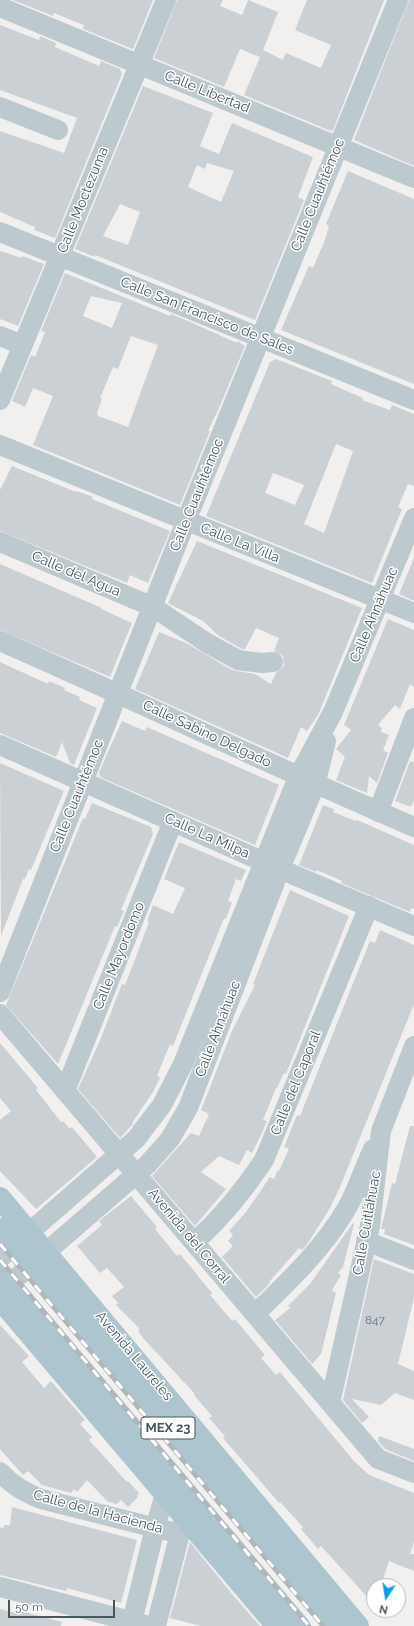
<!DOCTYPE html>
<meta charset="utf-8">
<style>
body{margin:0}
#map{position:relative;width:414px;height:1626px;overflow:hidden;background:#f2efef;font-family:Raleway,sans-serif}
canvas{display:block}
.north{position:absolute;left:366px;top:1578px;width:40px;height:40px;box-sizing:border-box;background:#fff;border:1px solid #b5bcbf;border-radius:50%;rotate:192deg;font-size:11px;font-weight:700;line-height:16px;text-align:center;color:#46575e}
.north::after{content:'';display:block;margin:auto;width:14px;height:18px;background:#0e9aed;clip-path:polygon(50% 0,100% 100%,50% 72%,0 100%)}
.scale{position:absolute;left:8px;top:1600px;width:107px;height:18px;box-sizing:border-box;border:2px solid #46575e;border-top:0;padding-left:5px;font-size:12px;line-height:14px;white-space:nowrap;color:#46575e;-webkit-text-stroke:3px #fff;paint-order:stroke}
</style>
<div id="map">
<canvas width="414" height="1626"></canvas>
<div class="north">N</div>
<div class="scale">50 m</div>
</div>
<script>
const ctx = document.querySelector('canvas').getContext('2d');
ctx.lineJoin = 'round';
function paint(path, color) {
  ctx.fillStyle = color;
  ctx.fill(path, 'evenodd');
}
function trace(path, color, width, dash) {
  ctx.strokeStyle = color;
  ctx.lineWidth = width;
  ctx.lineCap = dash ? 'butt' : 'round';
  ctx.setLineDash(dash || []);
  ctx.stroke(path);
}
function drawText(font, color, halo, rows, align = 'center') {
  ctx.font = font + ' Raleway,sans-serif';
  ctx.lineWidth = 3;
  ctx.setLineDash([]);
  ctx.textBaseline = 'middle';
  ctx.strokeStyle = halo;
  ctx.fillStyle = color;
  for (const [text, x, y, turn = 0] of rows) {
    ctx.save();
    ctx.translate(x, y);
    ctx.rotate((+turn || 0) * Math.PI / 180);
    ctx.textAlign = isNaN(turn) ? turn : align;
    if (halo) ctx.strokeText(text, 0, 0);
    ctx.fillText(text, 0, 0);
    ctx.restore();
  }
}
paint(new Path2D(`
 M13 0H153L133 49 83 29 84 25 71 20 54 13 53 16Z
 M177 0H223L220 6 242 15 248 0 278 12 263 50 283 60 286 53 321 68 331 45 295 30 307 0H384L333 130 331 131 244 95 260 57 240 49 224 87 154 58Z
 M409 0H414V166L354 140Z
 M0 25 39 40 40 36 56 43 55 47 99 66 101 61 120 69 122 74 55 238 34 230 35 227 0 212V131L64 153 77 118 0 90Z
 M143 86 213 113 200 146 219 154 232 123 313 157 298 197 304 200 255 320 95 255V257L75 249ZM207 163 234 171 221 202 188 187 197 165 205 169ZM120 204 140 212 128 245 103 236Z
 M348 171 414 199V384L281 330 309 266 313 268 325 240 329 226 326 224Z
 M0 251 22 258V256L44 264 18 326 0 319Z
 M65 273 170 316 171 314 188 321 237 343 238 341 245 346 219 408 208 431H210L180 505 33 445 53 396 33 388 25 407 12 401 31 355 35 357 45 332 41 331ZM91 296 122 303 112 328 83 316ZM131 336 158 345 128 427 98 416 97 413 102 399 100 398 113 367 118 369Z
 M276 359 332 381 331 384 363 398 362 400 390 410 392 405 414 414V486L408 484 398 507 402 509 372 583 206 516 270 362ZM336 444 353 451 324 533 304 524ZM273 473 304 485 295 505 265 493Z
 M12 466 76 492 77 491 93 497 92 499 170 531 148 583 130 575 127 583 0 531V490Z
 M197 541 362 608 318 715 307 731 301 727 288 758 135 689 159 632 186 643 232 670 255 674 271 684 276 673 284 666 283 656 274 651 279 638 256 628 245 649H242L219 636 203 621 168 603Z
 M414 558V601L399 594Z
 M0 564 102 608 101 609 132 623 110 677 0 630Z
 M388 619 414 630V687L410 684 400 709 395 705 378 725 382 728 381 732 389 735 383 750 388 753 377 783 369 776 367 793 336 780 345 757 336 749 351 730 344 725Z
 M0 662 48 684 49 681 65 688 64 690 80 697 79 700 97 708 74 765 70 763 62 742 56 757 0 733Z
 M122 721 145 731 147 727 279 785 255 845 100 777 99 773 106 756Z
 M410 761 414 762V800L411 807 395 801Z
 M0 763 64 791 31 870 29 869 25 879H23L1 936Z
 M92 803 151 827 153 834 121 910 124 911 117 927 115 926 58 1064 6 1005 83 818 85 819Z
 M323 805 334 809 333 812 356 821 357 820 414 845V909L411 908 410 912 341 883 342 881 317 870 316 872 299 865Z
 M179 842 246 870 241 881 236 879 228 901 232 902 226 919 224 918 173 1046 170 1044 157 1076 160 1077 153 1092 132 1123 133 1124 120 1138 78 1089 101 1038 122 984 125 985 131 970 149 922 147 921 153 905 173 914 185 888 164 879Z
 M290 890 349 916 286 1074 284 1073 277 1088H276L263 1120 267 1121 260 1137 252 1153 247 1150 239 1165 219 1156 201 1172 226 1189 195 1226 152 1176 191 1133 199 1136 209 1114 201 1110 232 1031 255 985 253 984Z
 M380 930 414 945V1004L340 1187 330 1208 308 1243 302 1250 299 1248 269 1282 270 1283 256 1297 222 1257 233 1246 228 1241 233 1235 229 1231 246 1212 270 1177 274 1179 277 1171H279L289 1149 284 1147 297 1115 300 1116 370 941 375 943Z
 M0 1043 38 1088 36 1090 61 1122 63 1121 70 1129 72 1127 97 1157 36 1209 0 1171V1120L11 1111 0 1098Z
 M410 1126H414V1245L384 1234 385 1229H381L392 1183 395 1184Z
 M131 1196 157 1227 155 1229 177 1256 180 1254 212 1293 210 1295 232 1321 235 1319 265 1355 261 1358 276 1375 280 1372 353 1460 369 1475 414 1493V1542L410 1554H414V1571L389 1561 381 1586H374V1592H372L369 1599 321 1546 318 1549 301 1529 303 1527 280 1502 279 1503 223 1438 225 1436 209 1418 212 1416 194 1395 195 1394 143 1338 138 1331 140 1329 116 1305 118 1303 112 1296 124 1287 107 1268 100 1273 77 1246 102 1225 99 1221Z
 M353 1223 354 1224 343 1267 338 1273 341 1275 332 1290 336 1293 321 1354 312 1364 275 1320 290 1308 288 1306 310 1284Z
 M374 1259 414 1274V1298L398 1364 414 1371V1400L395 1393 381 1405 352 1399 369 1417 362 1423 343 1400Z
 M0 1325 29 1356 22 1362 44 1388 51 1381 85 1420 80 1424 92 1437 89 1440 127 1482 128 1481 139 1493 137 1496 138 1497 128 1507 121 1500 117 1504 108 1502 87 1480 77 1492 74 1489 71 1493 42 1485 28 1471 23 1475 0 1449Z
 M379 1436 414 1449V1461L385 1449 378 1441Z
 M12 1507 137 1540 121 1603 67 1588 66 1591 0 1575V1527L4 1529V1525H10Z
 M190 1542 232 1594 260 1626H201L170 1618Z
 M0 1609 16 1613 17 1610 62 1622 61 1626H0Z`), '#cbd0d4');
trace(new Path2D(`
 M0 7 414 178
 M0 107 58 130
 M0 232 414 400
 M0 336 22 345
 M0 400 166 0
 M0 445 414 613
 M0 542 153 607 207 643 238 660 262 663 273 662
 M0 641C139 702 275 767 414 827
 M0 745 280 869 414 926
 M378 812 414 718
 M0 992 186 521 398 0
 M0 1014 378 1459 414 1473
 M65 1091 173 821
 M366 1241 414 1260
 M195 1242C223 1216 243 1192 264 1160L369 906
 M0 1258 119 1154 136 1139 162 1105 183 1064 298 777 333 712 414 518
 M0 1292 148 1164 170 1139 188 1108 280 869 315 785 326 741
 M255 1314C289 1281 323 1249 347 1208 357 1190 364 1168 373 1149
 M330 1403 370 1226 381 1131 414 1046
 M0 1472C12 1485 24 1492 41 1499L180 1534
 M0 1587 149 1626
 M131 1626 155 1528 165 1494
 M156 1626 183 1522`), '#bccacf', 20);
trace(new Path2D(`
 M0 1198 358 1626
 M0 1229 337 1626
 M0 1273 299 1626
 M0 1299 277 1626`), '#adc5cf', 22);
const rail = new Path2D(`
 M0 1244 323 1626
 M0 1260 309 1626`);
trace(rail, '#b0b6ba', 4.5);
trace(rail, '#fff', 3, [9]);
drawText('12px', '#67757c', null, [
 ["847",375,1320]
]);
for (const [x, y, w] of [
 [168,1428,54]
]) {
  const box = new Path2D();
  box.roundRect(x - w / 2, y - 11, w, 22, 3);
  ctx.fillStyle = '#fff';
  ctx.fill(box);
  trace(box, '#46575e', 1);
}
drawText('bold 13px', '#46575e', null, [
 ["MEX 23",168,1428]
]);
drawText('14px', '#46575e', '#fff', [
 ["Calle Libertad",207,92,22],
 ["Calle Cuauhtémoc",318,195,-68],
 ["Calle Moctezuma",83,200,-68],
 ["Calle San Francisco de Sales",207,316,22],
 ["Calle Cuauhtémoc",197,495,-68],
 ["Calle La Villa",240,543,22],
 ["Calle del Agua",76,574,23],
 ["Calle Ahnáhuac",374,615,-67],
 ["Calle Sabino Delgado",207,734,25],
 ["Calle Cuauhtémoc",77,796,-68],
 ["Calle La Milpa",207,836,24],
 ["Calle Mayordomo",119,956,-68],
 ["Calle Ahnáhuac",218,1029,-69],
 ["Calle del Caporal",296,1083,-68],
 ["Calle Cuitláhuac",367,1223,-80],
 ["Avenida del Corral",189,1236,50],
 ["Avenida Laureles",134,1356,50],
 ["Calle de la Hacienda",98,1512,15]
]);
</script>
